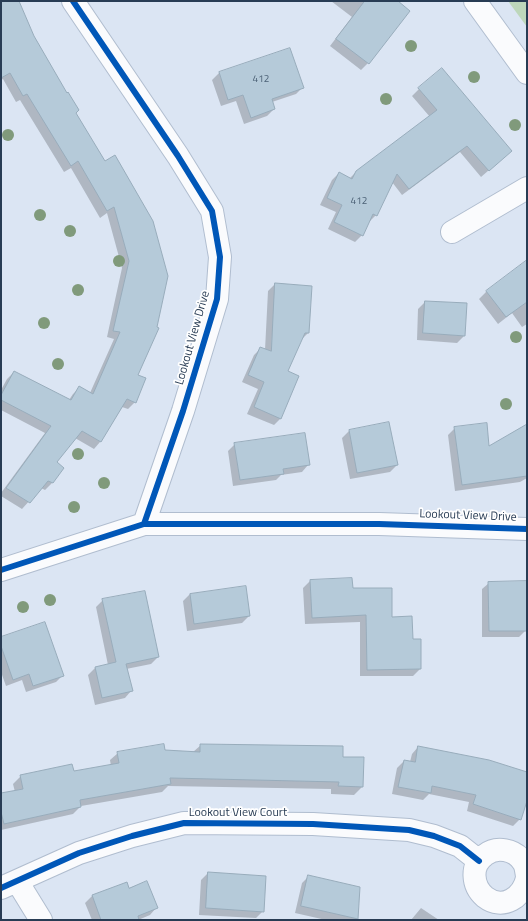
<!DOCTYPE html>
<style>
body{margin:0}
#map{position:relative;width:528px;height:921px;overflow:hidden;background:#dbe5f3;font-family:"Titillium Web",sans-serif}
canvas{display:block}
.frame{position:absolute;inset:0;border:2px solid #283c54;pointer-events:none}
</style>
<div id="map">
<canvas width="528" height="921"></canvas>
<div class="frame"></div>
</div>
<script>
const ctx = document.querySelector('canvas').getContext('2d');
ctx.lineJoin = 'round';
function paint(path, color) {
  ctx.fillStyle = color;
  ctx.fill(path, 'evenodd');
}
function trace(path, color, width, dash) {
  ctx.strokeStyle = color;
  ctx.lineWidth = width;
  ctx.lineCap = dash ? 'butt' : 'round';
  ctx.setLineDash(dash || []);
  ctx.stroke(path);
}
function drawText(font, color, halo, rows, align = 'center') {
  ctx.font = font + ' "Titillium Web",sans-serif';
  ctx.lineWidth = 3.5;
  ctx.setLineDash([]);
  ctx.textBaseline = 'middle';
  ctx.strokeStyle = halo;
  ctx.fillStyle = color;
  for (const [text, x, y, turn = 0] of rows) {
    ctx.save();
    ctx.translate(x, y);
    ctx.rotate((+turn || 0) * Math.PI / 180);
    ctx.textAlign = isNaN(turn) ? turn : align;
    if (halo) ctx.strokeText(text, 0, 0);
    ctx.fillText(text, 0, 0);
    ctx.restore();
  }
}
paint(new Path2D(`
 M508 1H527V27Z`), '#bdd7bb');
paint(new Path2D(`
 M1 1H18L33 36 75 113 105 162 152 221 135 402 128 409 122 407 100 442 94 449 75 438 56 462 63 468 52 483 45 490 41 488 22 509 1 496V493L45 433 1 410V390L7 379 14 372 69 400 73 394 80 387 90 393 114 339 107 337 122 268 107 213 100 218 71 168 64 172 20 100 16 102 3 79 1 80Z
 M331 1H396L368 63 361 70 330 46 352 17Z
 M289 49 303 87 296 94 272 102 274 109 267 116 244 124 236 101 221 106 212 80 219 73Z
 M419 89 511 151 481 177 460 152 402 195 392 182 376 215 369 222 362 235 355 242 328 229 336 212 320 205 332 180 339 173 350 178 357 171 430 117 412 96Z
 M527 261V324L522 327 512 313 498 324 479 299 486 292Z
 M275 284 308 333 301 340 286 372 281 418 274 425 247 414 258 389 242 382 254 355 261 348 265 350 268 291Z
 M425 302 464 336 457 343 417 340 418 309Z
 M389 423 397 465 390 472 350 479 342 438 349 431Z
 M527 426V478L520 482 455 491 448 435 455 428 489 448Z
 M235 444 308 465 302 472 281 475 276 480 233 486 228 451Z
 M310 581 352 589 391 618 412 640H420V669L413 676H360V622L305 624 303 588Z
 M489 583 526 630 519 637H482V589Z
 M245 587 249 616 242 623 187 631 183 601 190 594Z
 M103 600 158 657 151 664 126 669 131 691 125 698 95 705 88 675 95 668 108 665 96 607Z
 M1 638 63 675 56 682 26 692 22 680 6 686 1 672Z
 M201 745 342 758 362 787 354 795 331 794V789L168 786 162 792 81 806 73 814 1 830V795L15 792 13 784 21 776 73 773 111 766 110 760 118 753 164 751 193 752Z
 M418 747 527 773V798L520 819 513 826 467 811 469 802 429 794 423 800 392 794 397 768 404 761 410 762 412 754Z
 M208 873 263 911 256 918 199 915 201 880Z
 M309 876 357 918 356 920H326L295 913 302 883Z
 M126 883 128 889 156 908 150 915 138 920H92L85 903 92 896Z
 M421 908 439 920H411Z`), '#0003');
const building = new Path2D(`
 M1 1H19L34 36 67 93 68 92 79 110 76 113 105 161 115 155 153 221 168 276 157 327 159 328 138 375 146 378 136 403 127 399 101 442 82 431 57 462 64 468 53 483 48 481 30 503 6 488 51 426 1 400V395L14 371 71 400 79 386 93 394 120 332 113 331 129 261 114 207 107 211 78 161 71 166 27 94 23 96 10 73 1 78Z
 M365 1H398L410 11 369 64 336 39Z
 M290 48 304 88 272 99 275 109 251 118 243 95 228 100 219 72Z
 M442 68 512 151 489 171 467 146 409 189 397 174 377 216 373 214 363 236 334 222 342 205 327 198 339 172 352 179 356 171 437 110 418 88Z
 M527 260V302L506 317 486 291Z
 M275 283 312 286 309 333H305L288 371 299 376 281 419 254 407 264 382 248 375 260 347 271 351Z
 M425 301 467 303 465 336 423 333Z
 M389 422 398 465 357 473 349 430Z
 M487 423 489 446 527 424V476L462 485 454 427Z
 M305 433 310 465 283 469 284 474 240 480 234 443Z
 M352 578 353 588H392V617L412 616 413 639H421V669L367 670 366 615 312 618 310 580Z
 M527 581V631H489L488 582Z
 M246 586 250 616 194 624 190 594Z
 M145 591 159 657 126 664 133 691 102 698 95 667 116 662 102 599Z
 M45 622 64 676 33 686 29 674 13 680 1 646V637Z
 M164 744 165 750 200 752V744L343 746V757H364L363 787 338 786 339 782 170 778 171 784 80 800 81 807 4 824 1 812V793L23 789 20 775 72 764 74 771 119 763 117 752Z
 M418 746 489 760 527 772V801L521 820 473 804 476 795 432 786 431 793 398 787 404 760 415 762Z
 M208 872 266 876 264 912 206 908Z
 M308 875 360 887 358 919 301 906Z
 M147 881 158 908 138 916 139 920H101L92 895 127 882 129 888Z`);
paint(building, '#b5cad9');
trace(building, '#98acbb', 1);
const minor = new Path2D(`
 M73 1 178 156 212 211 220 257 217 299 183 411 144 524
 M475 1 527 73
 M452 232 527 188
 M1 570 144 524H379L527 529
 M527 876C526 871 526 866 523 862 515 849 496 846 485 855 470 865 472 886 485 897 503 911 523 897 527 878
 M17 881 41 920
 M1 888 79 853 132 836 184 823 313 824 409 830 434 836 460 846 479 861`);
trace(minor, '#b0bdcf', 24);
trace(minor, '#fafbfd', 22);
trace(new Path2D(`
 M73 1 178 156 212 211 220 257 217 299 183 411 144 524
 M1 570 144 524H379L527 529
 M1 888 79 853 132 836 184 823 313 824 409 830 434 836 460 846 479 861`), '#0057b8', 6);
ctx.fillStyle = '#809a7b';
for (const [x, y] of [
 [411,46],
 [474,77],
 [386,99],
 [515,125],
 [8,135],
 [40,215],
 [70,231],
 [119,261],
 [78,290],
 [44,323],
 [516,337],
 [58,364],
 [506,404],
 [78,454],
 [104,483],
 [74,507],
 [50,600],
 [23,607]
]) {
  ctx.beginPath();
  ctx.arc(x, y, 6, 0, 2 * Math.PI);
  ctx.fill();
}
drawText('10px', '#4b6075', null, [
 ["412",261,80],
 ["412",359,202]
]);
drawText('12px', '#283c54', '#fff', [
 ["Lookout View Drive",193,338,-74],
 ["Lookout View Drive",468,516,2],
 ["Lookout View Court",238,813]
]);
</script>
